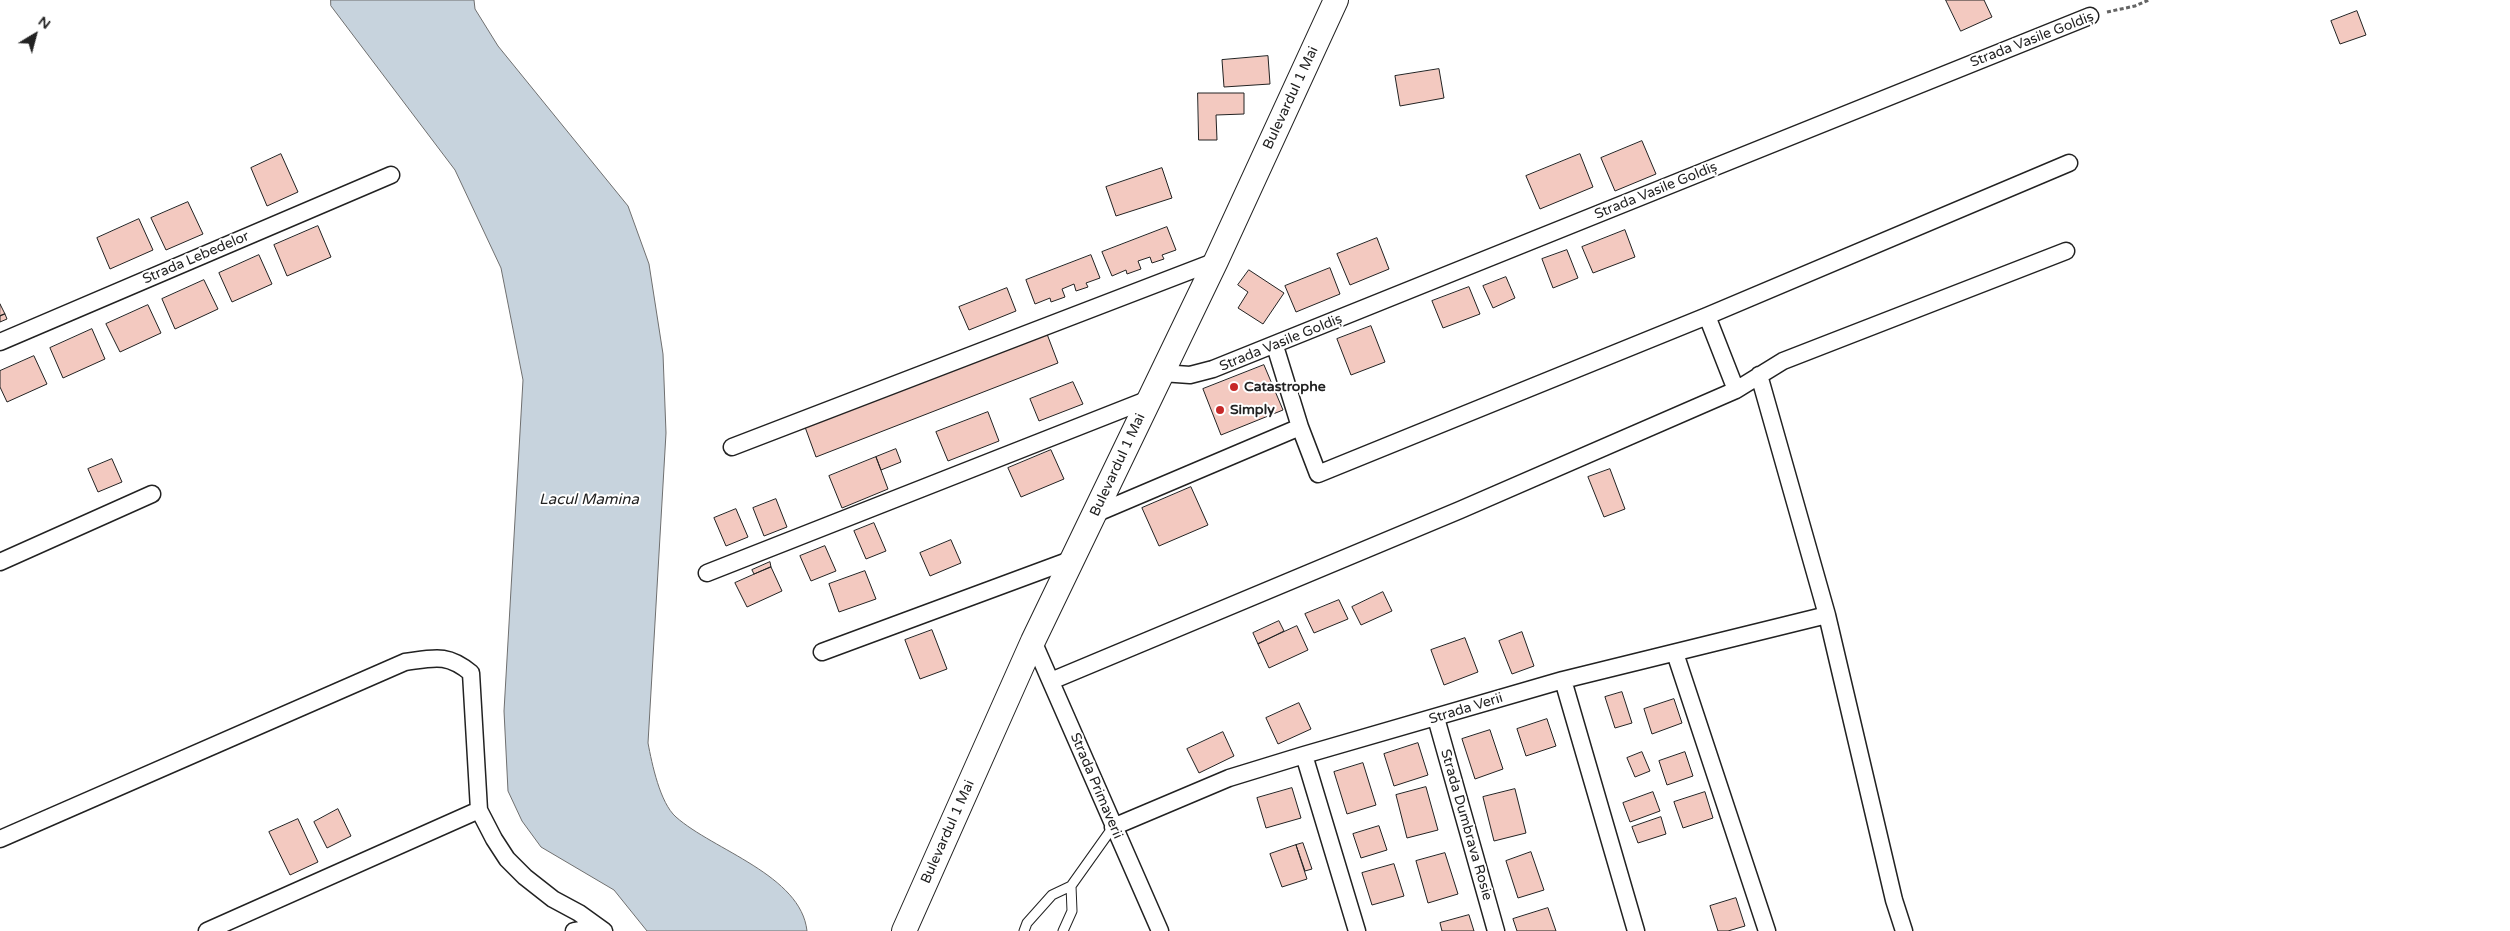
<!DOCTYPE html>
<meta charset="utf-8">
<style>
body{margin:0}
#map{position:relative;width:2510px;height:931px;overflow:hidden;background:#fff;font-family:"Varela Round",sans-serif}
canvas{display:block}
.north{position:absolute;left:10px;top:10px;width:50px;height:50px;-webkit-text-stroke:4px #fff;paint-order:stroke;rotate:37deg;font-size:14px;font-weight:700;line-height:20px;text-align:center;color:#222}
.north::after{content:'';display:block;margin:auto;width:18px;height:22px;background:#222;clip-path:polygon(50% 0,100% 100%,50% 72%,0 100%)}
</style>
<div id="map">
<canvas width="2510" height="931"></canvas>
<div class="north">N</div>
</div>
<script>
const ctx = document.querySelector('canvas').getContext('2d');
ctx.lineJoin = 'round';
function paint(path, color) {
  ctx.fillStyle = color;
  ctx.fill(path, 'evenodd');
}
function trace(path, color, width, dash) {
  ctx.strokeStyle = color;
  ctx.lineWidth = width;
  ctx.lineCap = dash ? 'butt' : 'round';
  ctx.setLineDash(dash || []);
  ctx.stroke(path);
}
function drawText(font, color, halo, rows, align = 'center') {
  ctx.font = font + ' "Varela Round",sans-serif';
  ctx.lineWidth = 4;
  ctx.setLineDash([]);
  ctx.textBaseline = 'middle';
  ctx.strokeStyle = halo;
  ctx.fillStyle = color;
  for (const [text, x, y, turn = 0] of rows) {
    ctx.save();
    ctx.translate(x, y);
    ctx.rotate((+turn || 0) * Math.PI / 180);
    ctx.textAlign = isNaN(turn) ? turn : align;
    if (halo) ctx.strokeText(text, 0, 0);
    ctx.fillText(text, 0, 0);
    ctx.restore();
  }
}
const water = new Path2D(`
 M331 0H474L475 9 498 46 628 206 649 264 663 354 666 433 648 743C652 764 660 803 676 817 713 850 801 875 807 931H647L614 890 541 847 522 821 508 791 504 711 523 380 501 268 455 170 331 6Z`);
paint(water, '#c7d3dd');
trace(water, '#6f6f6f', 1);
const building = new Path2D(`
 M1946 0H1984L1992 17 1961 31Z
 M2357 11 2366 35 2340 44 2331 21Z
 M1268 56 1270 84 1224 87 1222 60Z
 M1439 69 1444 98 1400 106 1395 76Z
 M1198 93H1244V114L1216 115 1217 140H1199Z
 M1642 141 1656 174 1615 191 1601 158Z
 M281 154 298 192 267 206 251 168Z
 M1580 154 1593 187 1540 209 1526 176Z
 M1162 168 1172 198 1116 216 1106 187Z
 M188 202 203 234 166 250 151 218Z
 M139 219 153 250 110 269 97 238Z
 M318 226 331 257 287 276 274 245Z
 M1167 227 1176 250 1162 255 1164 259 1152 263 1150 257 1138 261 1141 269 1127 274 1126 270 1112 276 1102 252Z
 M1625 230 1635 257 1593 273 1582 247Z
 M1377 238 1389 269 1350 285 1337 254Z
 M1567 250 1578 278 1553 288 1542 259Z
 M259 255 272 284 232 302 219 273Z
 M1091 255 1100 278 1086 283 1088 287 1076 291 1074 284 1062 289 1065 297 1051 302 1050 298 1035 304 1026 280Z
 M1330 268 1340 294 1296 312 1285 286Z
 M1249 270 1284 293 1263 324 1238 308 1248 292 1238 285Z
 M1506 277 1515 298 1493 308 1483 286Z
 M204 280 218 309 175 329 162 299Z
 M1469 287 1480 314 1443 328 1432 301Z
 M1007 288 1016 311 969 330 959 307Z
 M0 304 5 314 0 316Z
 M148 305 161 333 120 352 106 324Z
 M5 314 7 319 0 322V316Z
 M1371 326 1385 362 1351 375 1337 339Z
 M92 329 105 359 63 378 50 348Z
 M1047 334 1058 363 816 457 805 427Z
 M34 356 47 384 7 402 0 387V371Z
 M1264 365 1283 410 1221 435 1203 389Z
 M1073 382 1083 404 1039 421 1030 399Z
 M988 412 999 441 948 461 936 432Z
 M896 449 901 462 881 470 876 457Z
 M1051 450 1064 479 1021 497 1008 468Z
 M876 457 888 489 842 508 829 476Z
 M112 459 122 482 98 492 88 469Z
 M1610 469 1625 509 1604 517 1588 477Z
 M1191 487 1208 525 1159 546 1142 508Z
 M776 499 787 527 764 536 753 508Z
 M736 509 748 537 726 546 714 518Z
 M874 523 886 551 866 559 854 531Z
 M951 540 961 563 930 576 920 553Z
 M825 546 836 571 811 581 800 556Z
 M770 562 771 567 754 574 752 570Z
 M771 567 782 591 747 607 735 583Z
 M865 571 876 599 839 612 829 584Z
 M1383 592 1392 611 1361 625 1352 607Z
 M1339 600 1348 619 1314 633 1305 614Z
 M1279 621 1284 631 1258 644 1253 633Z
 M1297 626 1308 650 1269 668 1258 644Z
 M932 630 947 669 920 679 905 640Z
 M1522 632 1534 666 1512 674 1499 641Z
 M1465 638 1478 672 1444 685 1431 650Z
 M1622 692 1632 723 1615 728 1605 697Z
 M1674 699 1682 723 1652 734 1644 709Z
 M1299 703 1311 729 1278 744 1266 718Z
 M1547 719 1556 746 1526 756 1517 729Z
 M1490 730 1503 769 1475 779 1462 739Z
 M1223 732 1234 756 1199 773 1187 749Z
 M1418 743 1428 775 1394 786 1384 754Z
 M1642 752 1650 771 1635 777 1627 758Z
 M1685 752 1693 776 1667 785 1659 761Z
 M1363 763 1376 805 1347 814 1334 772Z
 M1426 787 1438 830 1407 838 1396 795Z
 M1292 788 1301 818 1266 828 1257 798Z
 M1515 789 1526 833 1494 841 1483 797Z
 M1653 792 1660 811 1630 822 1623 803Z
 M1705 792 1713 818 1683 828 1674 802Z
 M338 809 351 836 327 848 314 822Z
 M1661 817 1666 834 1638 843 1632 827Z
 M298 819 318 862 290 875 269 832Z
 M1379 826 1387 850 1361 858 1353 834Z
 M1303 843 1312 869 1305 871 1296 845Z
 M1296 845 1307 879 1282 887 1270 854Z
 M1531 852 1544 890 1518 898 1506 861Z
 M1445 853 1458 894 1428 903 1416 861Z
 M1394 864 1404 896 1372 905 1362 873Z
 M1736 898 1745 926 1728 931H1718L1710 906Z
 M1548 908 1556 931H1517L1513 919Z
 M1469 915 1474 931H1442L1440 923Z`);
paint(building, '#f3c9c0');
trace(building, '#222', 1);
const service = new Path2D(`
 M1024 931 1027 923 1052 895 1071 886 1113 827
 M1063 931 1072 911 1071 886`);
const minor = new Path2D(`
 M1707 316 1736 390
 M0 342 391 175
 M1275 346 1300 427
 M1162 373 1190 375 1213 369 2090 16
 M1759 375 1827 615 1894 900 1904 931
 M732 447 1216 261
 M1095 514 1300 427 1318 474 1707 316 2069 163
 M0 562 152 494
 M707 573 1149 399
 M1033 641 1160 931
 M822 652 1073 559
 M1675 653 1767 931
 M1563 680 1636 931
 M1051 681 1460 510 1736 390 1783 361 2066 251
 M1436 718 1496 931
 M1304 755 1357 931
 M1113 827 1229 778 1304 755 1563 680 1827 615
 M0 839 405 662C434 658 447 653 471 673L479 810 494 839 507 859 525 877 553 899 579 913 604 931
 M207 931 479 810
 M574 931 596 927`);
const secondary = new Path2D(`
 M904 931 1033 641 1216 261 1336 0`);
trace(service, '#222', 11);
trace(minor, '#222', 19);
trace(secondary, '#222', 26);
trace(new Path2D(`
 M2107 12 2135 6 2149 0`), '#646464', 3, [4, 2.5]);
trace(service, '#fff', 9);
trace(minor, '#fff', 16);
trace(secondary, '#fff', 24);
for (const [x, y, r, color] of [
 [1234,387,5,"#c62828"],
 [1220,410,5,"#c62828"]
]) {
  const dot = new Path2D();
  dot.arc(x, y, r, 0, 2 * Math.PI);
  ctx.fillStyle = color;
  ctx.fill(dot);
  trace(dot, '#fff', 2);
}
drawText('14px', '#222', '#fff', [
 ["Strada Vasile Goldiș",2032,40,-21],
 ["Bulevardul 1 Mai",1291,98,-65],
 ["Strada Vasile Goldiș",1656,191,-22],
 ["Strada Lebedelor",196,258,-23],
 ["Strada Vasile Goldiș",1281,343,-22],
 ["Bulevardul 1 Mai",1118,465,-65],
 ["Strada Verii",1466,709,-17],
 ["Strada Primaverii",1096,786,67],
 ["Strada Dumbrava Rosie",1466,825,74],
 ["Bulevardul 1 Mai",948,832,-66]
]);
drawText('bold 14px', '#222', '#fff', [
 ["Catastrophe",1244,387],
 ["Simply",1230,410]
], 'left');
drawText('italic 15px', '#222', '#fff', [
 ["Lacul Mamina",589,500]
]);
</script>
